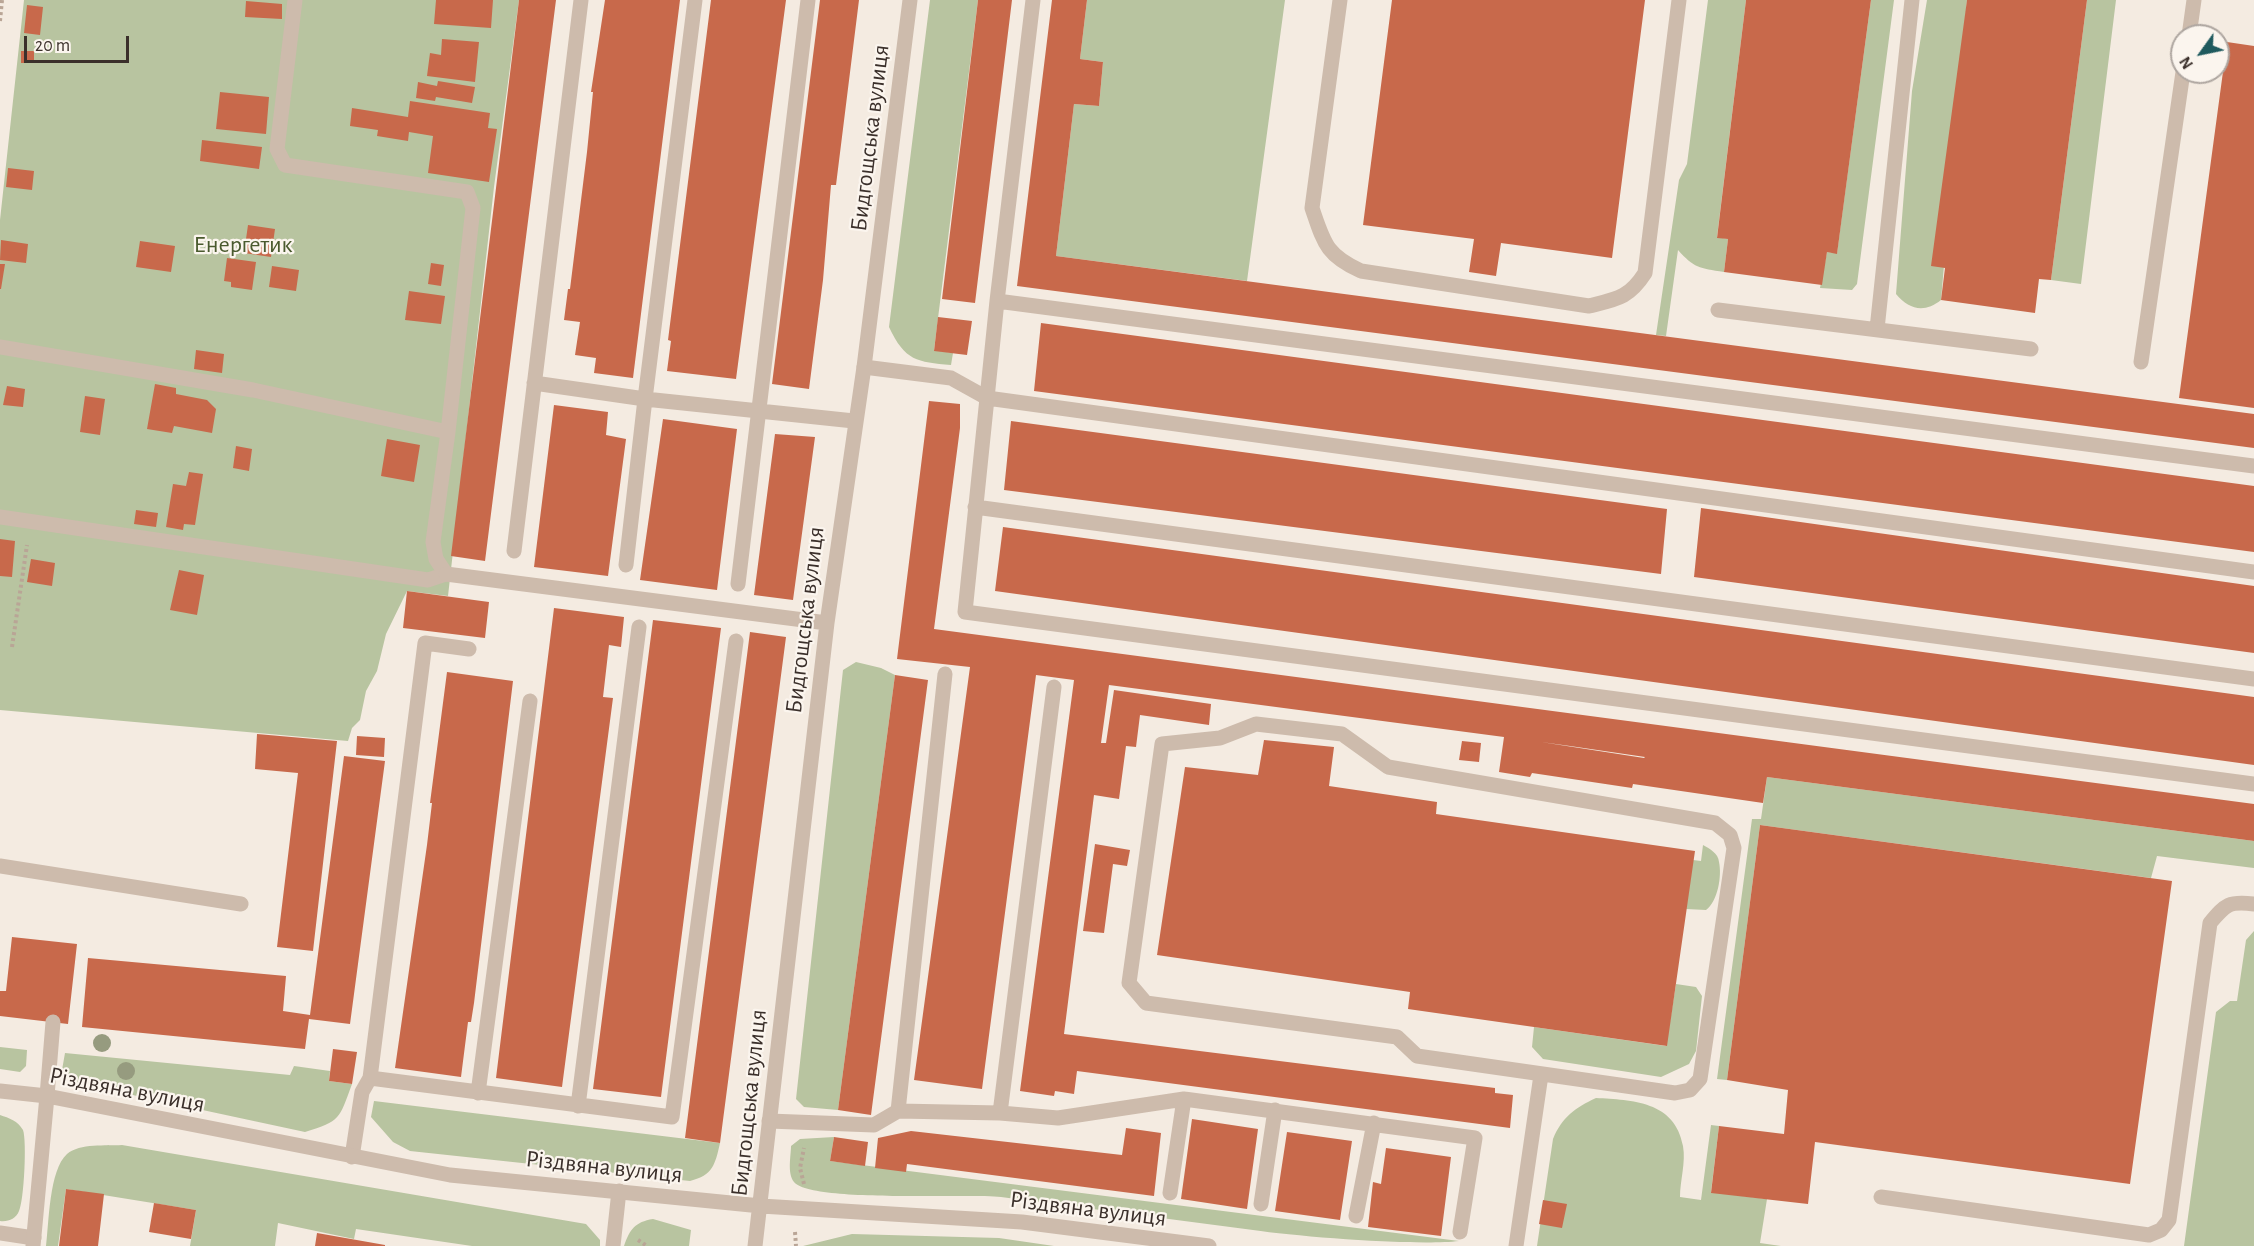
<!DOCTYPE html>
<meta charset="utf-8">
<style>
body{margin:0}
#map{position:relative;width:2254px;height:1246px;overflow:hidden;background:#f4ebe1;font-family:"Alegreya Sans",sans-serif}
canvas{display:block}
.north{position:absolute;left:2170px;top:24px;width:60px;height:60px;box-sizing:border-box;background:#fbf5ee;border:2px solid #aea6a0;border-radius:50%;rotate:237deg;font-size:16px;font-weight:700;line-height:24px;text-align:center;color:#3b302b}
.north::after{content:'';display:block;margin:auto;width:21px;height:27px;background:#1f5a5e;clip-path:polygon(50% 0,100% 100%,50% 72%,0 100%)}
.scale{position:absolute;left:24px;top:36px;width:105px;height:27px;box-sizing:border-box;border:3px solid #3b302b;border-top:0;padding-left:8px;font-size:18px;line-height:21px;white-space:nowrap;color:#3b302b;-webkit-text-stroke:4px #fbf5ee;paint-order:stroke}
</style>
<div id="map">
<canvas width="2254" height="1246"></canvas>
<div class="north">N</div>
<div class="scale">20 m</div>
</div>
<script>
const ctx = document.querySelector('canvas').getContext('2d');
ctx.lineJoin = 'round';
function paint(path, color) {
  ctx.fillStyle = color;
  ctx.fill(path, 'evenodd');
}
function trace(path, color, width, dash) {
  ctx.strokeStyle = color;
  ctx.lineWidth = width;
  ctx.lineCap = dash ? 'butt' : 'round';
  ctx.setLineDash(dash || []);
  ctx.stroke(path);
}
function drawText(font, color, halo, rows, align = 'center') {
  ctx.font = font + ' "Alegreya Sans",sans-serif';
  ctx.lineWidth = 4.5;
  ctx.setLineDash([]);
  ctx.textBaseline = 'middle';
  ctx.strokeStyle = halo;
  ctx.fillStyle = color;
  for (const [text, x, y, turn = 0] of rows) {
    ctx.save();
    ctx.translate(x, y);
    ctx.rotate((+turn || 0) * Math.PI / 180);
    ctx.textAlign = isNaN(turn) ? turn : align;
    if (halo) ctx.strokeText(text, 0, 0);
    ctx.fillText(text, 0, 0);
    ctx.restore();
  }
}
paint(new Path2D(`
 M24 0H519L494 187 448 596 407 591 386 634 377 671 366 691 360 720 352 728 348 741 0 710V220Z
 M930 0H978L934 350 953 353 951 365C917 362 905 361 889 327Z
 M1087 0H1285L1247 281 1056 256 1074 104 1099 106 1103 62 1080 59Z
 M1708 0H1746L1717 237 1728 239 1724 272C1699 268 1694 268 1678 250L1666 336 1656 335 1679 180 1687 164Z
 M1871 0H1894L1857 284 1852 290 1820 288 1827 252 1837 253Z
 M1927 0H1967L1941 300C1925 313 1909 310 1896 294L1912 91Z
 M2087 0H2116L2081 284 2051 280Z
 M856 662 881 668 895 675 838 1110 804 1107 796 1099 843 670Z
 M1767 777 2254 841V868L2157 856 2151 878 1760 825 1727 1080 1717 1079 1752 819H1761Z
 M1703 845C1710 849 1718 853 1719 862 1722 876 1718 901 1706 910L1686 909 1693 860 1701 861Z
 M2254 931V1246H2184L2216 1012 2230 1001H2237L2246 940Z
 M1676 984 1696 987 1702 996 1696 1051 1689 1064 1661 1077 1543 1059 1532 1047 1534 1027 1666 1046Z
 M0 1047 27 1050 26 1066 20 1072 0 1069Z
 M65 1053 290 1075 294 1066 330 1071 329 1081 352 1084C339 1119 341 1121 305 1132L72 1082 62 1070Z
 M1596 1098C1632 1100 1675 1101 1683 1146 1686 1162 1680 1181 1680 1197L1701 1200 1711 1125 1719 1126 1711 1192 1767 1199 1760 1243 1781 1246H1537L1553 1139C1562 1117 1575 1108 1596 1098Z
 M374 1101 720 1143C715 1165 713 1175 690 1181L410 1151 393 1142 371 1117Z
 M0 1115C9 1118 18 1121 23 1130 27 1141 24 1201 19 1211 16 1219 8 1222 0 1221Z
 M834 1137 830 1161 1459 1241C1418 1246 1301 1237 1253 1230 1169 1219 1085 1208 1001 1197 966 1193 812 1203 794 1182 787 1173 791 1156 791 1146L800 1139Z
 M122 1145 586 1224 600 1240V1246H472L356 1229 354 1239 278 1223 275 1246H190L196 1210 66 1189 58 1246H46C49 1223 49 1170 67 1154 80 1143 106 1146 122 1145Z
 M653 1219 691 1230 689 1246H624C630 1229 635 1222 653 1219Z
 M852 1234 999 1238 1054 1246H803Z`), '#b8c4a0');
paint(new Path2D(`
 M436 0H493L491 28 434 24Z
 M519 0H556L485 561 451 556Z
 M605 0H680L633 378 594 373 596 358 575 355 580 322 564 320 568 289H570L587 152 593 92H591Z
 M711 0H786L736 379 667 371 671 341 668 340Z
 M820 0H859L836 185H831L823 280 809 389 772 384Z
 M978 0H1012L975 303 942 299Z
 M1052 0H1087L1080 59 1103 62 1099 106 1074 104 1056 256 2254 414V448L1017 286Z
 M1392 0H1645L1612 258 1501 243 1496 276 1469 272 1474 239 1363 225Z
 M1746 0H1871L1837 254 1827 252 1822 285 1724 272 1728 239 1717 238Z
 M1967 0H2087L2051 280 2039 279 2035 313 1941 300 1945 268 1931 266Z
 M246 1 282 4V19L245 17Z
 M27 5 43 7 40 35 24 33Z
 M442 39 479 42 475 82 427 76 430 53 441 55Z
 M2227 42 2254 46V408L2179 398Z
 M21 51H34V63H21Z
 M438 81 475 87 472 103 436 97 435 101 416 98 418 82 437 86Z
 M220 92 269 97 266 134 216 129Z
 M410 101 490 113 488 128 497 129 489 182 428 173 433 136 409 132 408 141 377 136 378 130 350 126 352 108 408 117Z
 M202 140 262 147 259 169 200 161Z
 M8 168 34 171 32 190 6 187Z
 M248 225 275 229 271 257 244 253Z
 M1 240 28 244 26 263 0 260Z
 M140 241 175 246 171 272 136 267Z
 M227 258 256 262 252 290 231 287V282L224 281Z
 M431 263 444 265 441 286 428 284Z
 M0 264H5L1 289H0Z
 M272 266 299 270 296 291 269 287Z
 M409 291 445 296 441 324 405 320Z
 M938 317 972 321 967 355 934 351Z
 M1041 323 2254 486V552L1034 391Z
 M196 350 224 354 222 373 194 369Z
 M155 384 176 388V394L207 400 216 409 212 433 174 426 172 433 147 429Z
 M7 386 25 389 23 407 3 405Z
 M85 396 105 399 100 435 80 432Z
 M929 401 960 404V428L934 629 2254 804V841L1767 777 1763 803 1633 784 1632 788 1532 773 1530 777 1499 772 1504 737 1109 685 1101 743H1106L1114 690 1211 704 1209 725 1140 715 1136 747 1126 746 1119 799 1094 795 1064 1034 1495 1088V1093L1513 1095 1510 1128 1077 1071 1074 1094 1055 1091 1054 1096 1020 1091 1074 680 1036 675 982 1089 914 1080 970 667 897 659ZM1541 742 1570 746 1645 757 1644 758Z
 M554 405 608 412 606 435 626 439 608 576 534 567Z
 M663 419 737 429 717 590 640 580Z
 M1011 421 1667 509 1661 574 1004 490Z
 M775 434 815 437 793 600 754 595Z
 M387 439 420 445 414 482 381 476Z
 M236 446 252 449 249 471 233 468Z
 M189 472 203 474 195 525 184 524 183 530 166 527 173 484 186 486Z
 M1701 508 2254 586V653L1694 577Z
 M136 510 158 513 156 527 134 524Z
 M1003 527 2254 697V765L995 591Z
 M0 539 15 541 12 577 0 576Z
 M31 559 55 563 52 586 27 582Z
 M179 570 204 575 197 615 170 610Z
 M407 591 489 602 485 638 403 628Z
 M554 608 624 617 621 647 609 645 603 697 613 698 562 1087 496 1078Z
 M653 620 721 628 661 1097 593 1089Z
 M750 632 786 637 720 1143 685 1138Z
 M447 672 513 681 474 1003 471 1022H468L461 1077 395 1068 427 845 432 803H430Z
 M895 675 928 680 871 1115 838 1110Z
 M257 734 337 741 313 951 277 947 298 773 255 769Z
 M357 736 385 738 384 757 356 755Z
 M1264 740 1334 747 1329 786 1437 802 1436 814 1695 851 1667 1046 1408 1009 1410 992 1157 955 1185 767 1258 775Z
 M1462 741 1481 743 1479 762 1459 760Z
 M344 756 385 761 350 1024 309 1019 305 1049 82 1027 88 958 286 976 283 1011 310 1015Z
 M1760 825 2172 881 2130 1184 1815 1142 1808 1204 1711 1193 1719 1126 1784 1134 1788 1090 1727 1080Z
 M1095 844 1130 850 1127 866 1113 864 1104 933 1083 931Z
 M12 937 77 944 68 1024 0 1016V991H6Z
 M333 1049 357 1052 352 1084 329 1081Z
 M1192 1119 1258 1129 1247 1209 1181 1199Z
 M1126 1128 1161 1133 1154 1196 907 1164 906 1172 875 1168 878 1138 911 1131 1122 1155Z
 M1287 1132 1352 1141 1340 1220 1275 1211Z
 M834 1137 868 1142 865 1166 830 1161Z
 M1386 1148 1451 1157 1441 1236 1368 1227 1373 1182 1381 1184Z
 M66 1189 104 1194 98 1246H59Z
 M1543 1200 1567 1204 1562 1228 1539 1224Z
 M154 1203 196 1210 191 1239 149 1232Z
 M317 1233 385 1245V1246H315Z`), '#c8694b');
trace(new Path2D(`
 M0 21 2 0
 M12 647 27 545
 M804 1184 800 1168 804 1148
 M795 1232 796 1246
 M638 1240 647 1246`), '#b9a596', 4, [3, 3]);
trace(new Path2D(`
 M695 0 645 399 854 421
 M1033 0 997 301 965 612 2254 784
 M1340 0 1312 208C1324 243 1326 255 1361 271L1589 306C1617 299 1629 298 1645 273L1679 0
 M2189 36 2194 0
 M997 301 2254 466
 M1718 310 2031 349
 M1877 329 1912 0
 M0 347 253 390 448 432
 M2141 362 2183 72
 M864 367 951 378 987 398 2254 572
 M534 383 645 399 626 565
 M975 507 2254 679
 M0 517 428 580 446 574 436 559 433 542 448 432 473 208 467 192 285 165 277 149 295 0
 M514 551 581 0
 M738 584 808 0
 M1256 724 1342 734 1388 767 1715 823 1730 835 1734 848 1700 1079 1690 1090 1675 1093 1417 1056 1397 1037 1146 1003 1129 983 1162 744 1220 738Z
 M0 866 241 904
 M370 1078 425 643 469 649
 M478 1093 530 701
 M47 1096 53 1022
 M578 1106 639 627
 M898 1111 945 674
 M1000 1113 1054 687
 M769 1121 874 1125 898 1111 1000 1113 1058 1118 1184 1099 1475 1138 1460 1232
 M352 1157 362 1092 370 1078 672 1117 736 641
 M1170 1193 1184 1099
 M1881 1197 2149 1235 2161 1230 2169 1220 2210 923C2226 904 2229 901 2254 904
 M1261 1204 1275 1110
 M1356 1216 1374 1123
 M0 1233 34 1238
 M613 1246 619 1191
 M1516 1246 1541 1075`), '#cdbbac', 15);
trace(new Path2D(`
 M446 574 827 623
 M0 1091 47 1096 450 1175 761 1206 1022 1222 1209 1246
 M33 1246 47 1096
 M755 1246 827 623 864 367 910 0`), '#cdbbac', 15);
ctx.fillStyle = '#969b7f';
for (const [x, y] of [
 [102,1043],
 [126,1071]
]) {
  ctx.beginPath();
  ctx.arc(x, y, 9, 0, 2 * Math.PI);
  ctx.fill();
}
drawText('24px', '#3b302b', '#fbf5ee', [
 ["Бидгощська вулиця",870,138,-83],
 ["Бидгощська вулиця",805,620,-83],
 ["Різдвяна вулиця",127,1090,11],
 ["Бидгощська вулиця",749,1103,-84],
 ["Різдвяна вулиця",604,1167,6],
 ["Різдвяна вулиця",1088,1209,7]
]);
drawText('24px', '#4a5a2e', '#fbf5ee', [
 ["Енергетик",243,245]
]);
</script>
